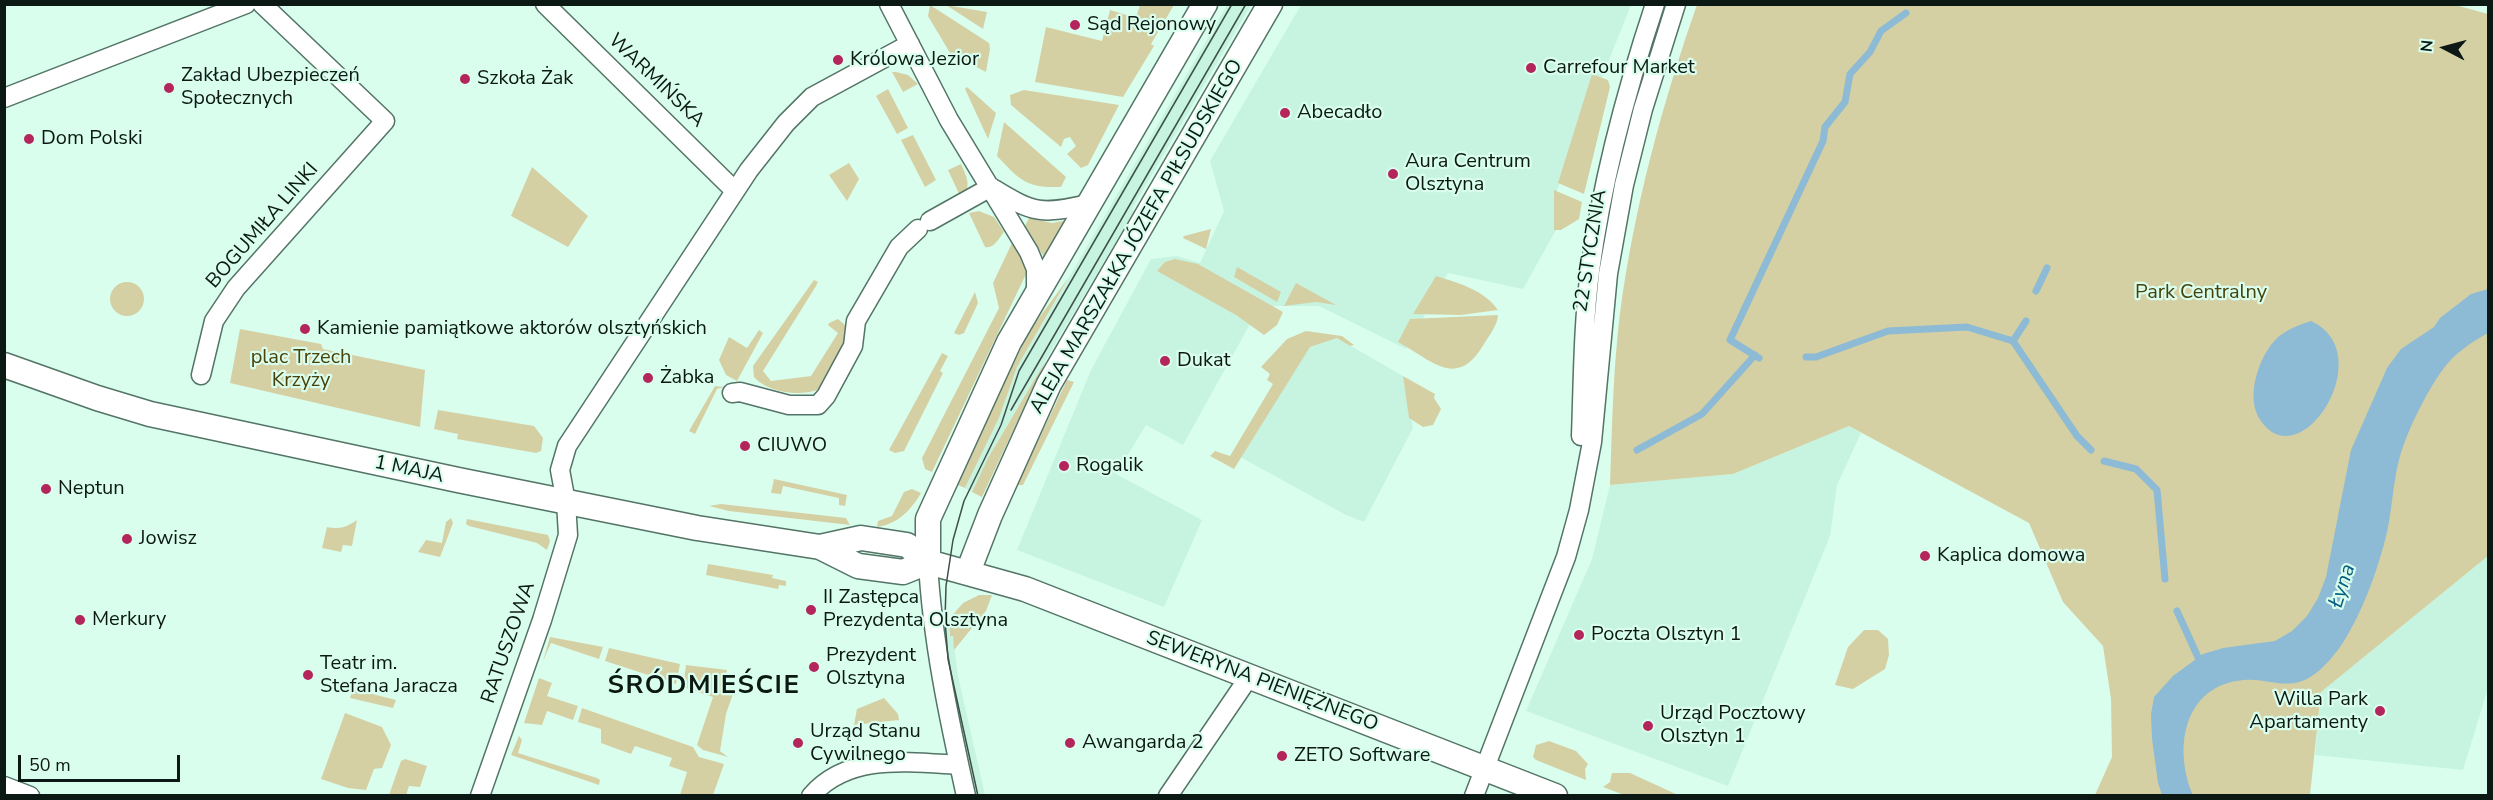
<!DOCTYPE html>
<meta charset="utf-8">
<style>
body{margin:0}
#map{position:relative;width:2493px;height:800px;overflow:hidden;background:#d9feee;font-family:"Nunito Sans",sans-serif}
canvas{display:block}
.frame{position:absolute;inset:0;border:6px solid #0b1813;pointer-events:none}
.north{position:absolute;left:2415px;top:18px;width:60px;height:60px;-webkit-text-stroke:4px #d9feee;paint-order:stroke;rotate:276deg;font-size:16px;font-weight:700;line-height:24px;text-align:center;color:#0b1813}
.north::after{content:'';display:block;margin:auto;width:21px;height:27px;background:#0b1813;clip-path:polygon(50% 0,100% 100%,50% 72%,0 100%)}
.scale{position:absolute;left:18px;top:755px;width:162px;height:27px;box-sizing:border-box;border:3px solid #0b1813;border-top:0;padding-left:8px;font-size:18px;line-height:21px;white-space:nowrap;color:#0b1813;-webkit-text-stroke:4px #d9feee;paint-order:stroke}
</style>
<div id="map">
<canvas width="2493" height="800"></canvas>
<div class="frame"></div>
<div class="north">N</div>
<div class="scale">50 m</div>
</div>
<script>
const ctx = document.querySelector('canvas').getContext('2d');
ctx.lineJoin = 'round';
function paint(path, color) {
  ctx.fillStyle = color;
  ctx.fill(path, 'evenodd');
}
function trace(path, color, width, dash) {
  ctx.strokeStyle = color;
  ctx.lineWidth = width;
  ctx.lineCap = dash ? 'butt' : 'round';
  ctx.setLineDash(dash || []);
  ctx.stroke(path);
}
function drawText(font, color, halo, rows, align = 'center') {
  ctx.font = font + ' "Nunito Sans",sans-serif';
  ctx.lineWidth = 4.5;
  ctx.setLineDash([]);
  ctx.textBaseline = 'middle';
  ctx.strokeStyle = halo;
  ctx.fillStyle = color;
  for (const [text, x, y, turn = 0] of rows) {
    ctx.save();
    ctx.translate(x, y);
    ctx.rotate((+turn || 0) * Math.PI / 180);
    ctx.textAlign = isNaN(turn) ? turn : align;
    if (halo) ctx.strokeText(text, 0, 0);
    ctx.fillText(text, 0, 0);
    ctx.restore();
  }
}
paint(new Path2D(`
 M1227 5H1251L1132 209 1134 211 995 446 972 492 965 488 999 418 1017 367Z
 M1301 5H1631L1555 195 1556 230 1523 289 1448 273 1406 349 1319 306H1260L1183 445 1146 425 1116 474 1202 520 1164 607 1017 550 1091 370 1151 259 1177 256 1200 263 1224 211 1210 161Z
 M1337 338 1403 376 1413 428 1364 522 1346 515 1233 453 1310 347Z
 M1849 426 1861 433 1837 485 1830 536 1728 786 1526 711 1592 559 1610 485 1733 474Z
 M2488 556V688L2463 770 2315 755 2321 692Z
 M949 619 950 636H953L958 676 985 795H971L942 636Z`), '#c7f4e1');
paint(new Path2D(`
 M2452 4 2488 14V556L2321 692 2310 795H2095L2112 757 2111 699 2103 646 2063 602 2029 523 1849 426 1733 474 1610 485C1612 428 1613 370 1620 313 1634 208 1662 104 1697 5Z
 M930 5 989 43 990 49 986 72 950 53 928 16Z
 M946 5 987 12 983 29Z
 M1140 5H1174L1151 44 1154 46 1123 97 1035 82 1046 27 1102 41 1110 10 1136 18Z
 M896 72 908 75 918 84 903 92 892 72Z
 M1592 74 1608 80 1610 87 1584 194 1558 183Z
 M967 87 996 113 988 139 965 89Z
 M888 89 908 128 897 134 876 96Z
 M1024 90 1119 105 1088 165 1081 168 1067 154 1076 146 1070 137 1064 139 1061 147 1011 105 1010 95Z
 M1004 122 1066 177 1061 187C1025 188 1020 180 997 156Z
 M913 135 936 180 925 187 901 140Z
 M849 163 859 179 847 201 829 175Z
 M961 164C966 175 973 188 961 198L948 170Z
 M532 167 588 216 568 247 511 216Z
 M1554 190 1582 202 1579 219 1561 230H1554Z
 M979 211 994 217 1004 232C999 238 994 249 985 247L969 213Z
 M1029 218 1052 223 1068 220 1045 259 1025 226Z
 M1211 229 1206 249 1183 238 1184 236Z
 M1012 243 1023 257 1026 274 932 472 925 469 922 458 999 308 993 283Z
 M1175 259 1198 264 1283 312 1277 325 1264 335 1236 315 1157 271 1165 262Z
 M1237 267 1281 292 1277 302 1234 277Z
 M1436 276C1459 283 1484 290 1498 310L1461 315 1413 314Z
 M1069 277 1017 367 999 418 965 488 955 484 1030 330Z
 M814 280 818 282 816 286 763 371 771 381 811 376 838 333 828 325 829 323 838 319 845 325 849 337 820 389C801 397 768 393 754 377L753 366Z
 M110 299a17 17 0 1 1 34 0a17 17 0 1 1-34 0Z
 M1296 283 1336 305 1316 302 1284 306Z
 M975 292 978 303 964 333 959 335 954 333Z
 M1498 315C1498 324 1489 336 1484 344 1457 390 1433 361 1398 342L1410 319Z
 M240 329 321 344 323 349 425 370 420 427 230 383Z
 M759 330 763 333 737 381 726 375 719 360 729 337 747 348Z
 M1306 331 1342 336 1354 345 1350 346 1337 338 1310 347 1234 469 1210 456 1215 451 1230 456 1273 384 1267 380 1270 374 1261 367 1287 339Z
 M942 353 948 356 940 371 943 373 904 451 895 453 889 450Z
 M1046 360 982 497 972 492 988 458Z
 M1403 376 1435 394 1434 398 1441 409 1433 425 1423 427 1409 418Z
 M1067 380 1074 382 1023 485H1017Z
 M715 386 724 387 717 389 695 434 689 431Z
 M438 410 534 426 543 438 541 451 536 453 457 439 458 434 434 429Z
 M774 479 847 495 845 506 839 505V498L783 486 781 494 771 493Z
 M912 489 921 493C911 510 898 524 877 527L878 521 892 516 904 492Z
 M721 504 846 518 850 525 729 511 709 506Z
 M451 518 453 523 440 557 418 552 426 540 442 543 446 522Z
 M467 519 548 535 550 541 547 550 537 543 469 526 466 524Z
 M357 520 352 546 343 545 341 552 322 548 327 527C341 530 348 526 357 520Z
 M708 564 773 575 772 578 786 581V586L779 585 778 589 706 575Z
 M979 595H992L986 611 954 650 953 636H950L949 619 963 603Z
 M1864 630H1878L1888 639 1889 655 1885 669 1853 689 1835 685 1848 647Z
 M550 637 603 647 599 659 551 643 543 661Z
 M609 648 680 664 676 684 605 661Z
 M686 665 727 670 724 689 734 691 726 714 720 751 728 757 703 750 697 745 713 697 683 687Z
 M539 678 552 683 547 696 578 706 573 720 547 711 542 725 524 723Z
 M353 689 396 700 393 708 350 698Z
 M884 698 898 714 899 720 854 725 857 709Z
 M582 708 693 747 699 757 724 764 713 795H680L687 772 669 766 672 758 635 746 631 754 601 743V729L578 722Z
 M345 713 382 727 391 745 382 768 374 769 366 790 348 788 321 779Z
 M519 736 522 740 518 753 597 778 600 780 599 785 511 755Z
 M1549 741 1576 751 1588 764 1585 769 1586 780 1536 760 1533 757 1536 745Z
 M405 759 427 766 420 787 409 786 406 795H389L401 761Z
 M1612 773H1630L1678 795H1624L1603 787 1610 782Z`), '#d5d0a4');
paint(new Path2D(`
 M2488 289V333C2474 341 2459 350 2448 363 2430 384 2406 432 2399 460 2392 487 2392 517 2384 544 2375 577 2362 612 2344 641 2335 655 2319 675 2302 681 2283 688 2263 678 2244 680 2183 685 2173 749 2193 795H2162L2158 783 2152 739 2151 714 2154 697 2173 676 2203 654 2223 648 2275 641 2292 631 2307 616 2318 598 2326 577 2351 450 2387 368 2401 349 2434 327 2440 318 2471 294Z
 M2311 321C2381 353 2301 479 2261 421 2244 398 2259 355 2278 337 2288 329 2299 325 2311 321Z`), '#8dbad4');
trace(new Path2D(`
 M2036 291 2047 268
 M2013 341 2026 321
 M1806 357H1816L1888 331 1967 327 2013 341 2077 436 2091 450
 M1759 358 1730 340 1823 141 1825 127 1845 102 1850 74 1870 52 1881 31 1906 13
 M1637 450 1702 414 1755 355
 M2104 461 2136 469 2157 490 2165 579
 M2177 611 2202 666`), '#8dbad4', 7);
const minor = new Path2D(`
 M545 4 735 191
 M889 4 949 120 1029 252 1036 269V293
 M4 98 246 4
 M994 189C1033 213 1042 215 1088 204
 M930 221 991 187
 M201 375 214 321 236 288 385 121 262 4
 M732 393 740 392 789 405H818L826 396 853 346 856 321 899 247 918 229
 M1581 436C1583 381 1583 326 1590 271 1602 180 1626 91 1655 4
 M928 562C932 640 949 719 966 796
 M4 786 30 796
 M480 796 542 620 568 535 566 502 560 470 567 446 749 170 786 123 812 97 910 44
 M811 796C848 753 909 762 959 765
 M1168 796 1249 677
 M1474 796 1566 557 1579 510 1592 442 1608 274 1624 185 1643 109 1676 4`);
const tertiary = new Path2D(`
 M4 365 97 398 150 414 458 480 697 528 820 547 861 538 907 545 928 562 1025 589 1555 796
 M820 547 858 566 903 572 928 562
 M928 562V519L1009 342 1205 4
 M968 572 990 515 1049 384 1270 4`);
trace(minor, '#537466', 21);
trace(tertiary, '#537466', 27);
trace(minor, '#fff', 18);
trace(tertiary, '#fff', 24);
trace(new Path2D(`
 M1011 410 1246 4
 M978 796 948 659 945 620 946 586 953 540 964 501 1001 425 1019 371 1232 4`), '#3e5149', 1.5);
for (const [x, y, r, color] of [
 [1075,25,6,"#b4265b"],
 [838,60,6,"#b4265b"],
 [1531,68,6,"#b4265b"],
 [465,79,6,"#b4265b"],
 [169,88,6,"#b4265b"],
 [1285,113,6,"#b4265b"],
 [29,139,6,"#b4265b"],
 [1393,174,6,"#b4265b"],
 [305,329,6,"#b4265b"],
 [1165,361,6,"#b4265b"],
 [648,378,6,"#b4265b"],
 [745,446,6,"#b4265b"],
 [1064,466,6,"#b4265b"],
 [46,489,6,"#b4265b"],
 [127,539,6,"#b4265b"],
 [1925,556,6,"#b4265b"],
 [811,610,6,"#b4265b"],
 [80,620,6,"#b4265b"],
 [1579,635,6,"#b4265b"],
 [814,667,6,"#b4265b"],
 [308,675,6,"#b4265b"],
 [2380,711,6,"#b4265b"],
 [1648,726,6,"#b4265b"],
 [798,743,6,"#b4265b"],
 [1070,743,6,"#b4265b"],
 [1282,756,6,"#b4265b"]
]) {
  const dot = new Path2D();
  dot.arc(x, y, r, 0, 2 * Math.PI);
  ctx.fillStyle = color;
  ctx.fill(dot);
  trace(dot, '#d9feee', 2);
}
drawText('20px', '#0b1813', '#d9feee', [
 ["Sąd Rejonowy",1087,25],
 ["Królowa Jezior",850,60],
 ["Carrefour Market",1543,68],
 ["Zakład Ubezpieczeń",181,76],
 ["Społecznych",181,99],
 ["Szkoła Żak",477,79],
 ["Abecadło",1297,113],
 ["Dom Polski",41,139],
 ["Aura Centrum",1405,162],
 ["Olsztyna",1405,185],
 ["Kamienie pamiątkowe aktorów olsztyńskich",317,329],
 ["Dukat",1177,361],
 ["Żabka",660,378],
 ["CIUWO",757,446],
 ["Rogalik",1076,466],
 ["Neptun",58,489],
 ["Jowisz",139,539],
 ["Kaplica domowa",1937,556],
 ["II Zastępca",823,598],
 ["Prezydenta Olsztyna",823,621],
 ["Merkury",92,620],
 ["Poczta Olsztyn 1",1591,635],
 ["Prezydent",826,656],
 ["Olsztyna",826,679],
 ["Teatr im.",320,664],
 ["Stefana Jaracza",320,687],
 ["Willa Park",2368,700,"right"],
 ["Apartamenty",2368,723,"right"],
 ["Urząd Pocztowy",1660,714],
 ["Olsztyn 1",1660,737],
 ["Urząd Stanu",810,732],
 ["Cywilnego",810,755],
 ["Awangarda 2",1082,743],
 ["ZETO Software",1294,756]
], 'left');
drawText('20px', '#0b1813', '#d9feee', [
 ["WARMIŃSKA",656,81,44],
 ["BOGUMIŁA LINKI",263,226,-49],
 ["ALEJA MARSZAŁKA JÓZEFA PIŁSUDSKIEGO",1137,237,-60],
 ["22 STYCZNIA",1591,251,-81],
 ["1 MAJA",409,470,12],
 ["RATUSZOWA",509,643,-71],
 ["SEWERYNA PIENIĘŻNEGO",1262,682,21]
]);
drawText('20px', '#484209', '#d9feee', [
 ["Park Centralny",2201,293],
 ["plac Trzech",301,358],
 ["Krzyży",301,381]
]);
drawText('italic 21px', '#085d80', '#d9feee', [
 ["Łyna",2343,586,-72]
]);
ctx.letterSpacing = '1.5px';
drawText('bold 26px', '#0b1813', '#d9feee', [
 ["ŚRÓDMIEŚCIE",704,687]
]);
ctx.letterSpacing = '0px';
</script>
